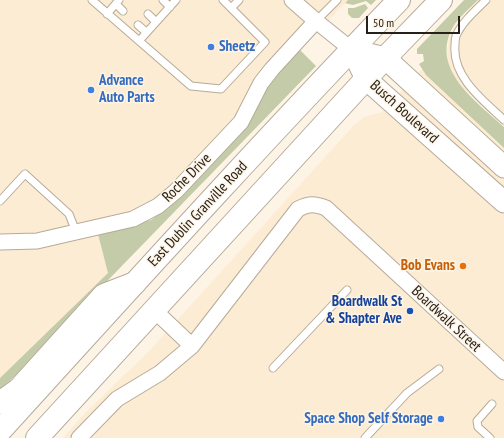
<!DOCTYPE html>
<style>
body{margin:0}
#map{position:relative;width:504px;height:438px;overflow:hidden;background:#fef4e6;font-family:"PT Sans Narrow",sans-serif}
canvas{display:block}
.scale{position:absolute;left:366px;top:16px;width:94px;height:18px;box-sizing:border-box;border:2px solid #25201a;border-top:0;padding-left:5px;font-size:12px;line-height:14px;white-space:nowrap;color:#25201a;-webkit-text-stroke:3px #fef4e6;paint-order:stroke}
</style>
<div id="map">
<canvas width="504" height="438"></canvas>
<div class="scale">50 m</div>
</div>
<script>
const ctx = document.querySelector('canvas').getContext('2d');
ctx.lineJoin = 'round';
function paint(path, color) {
  ctx.fillStyle = color;
  ctx.fill(path, 'evenodd');
}
function trace(path, color, width, dash) {
  ctx.strokeStyle = color;
  ctx.lineWidth = width;
  ctx.lineCap = dash ? 'butt' : 'round';
  ctx.setLineDash(dash || []);
  ctx.stroke(path);
}
function drawText(font, color, halo, rows, align = 'center') {
  ctx.font = font + ' "PT Sans Narrow",sans-serif';
  ctx.lineWidth = 3;
  ctx.setLineDash([]);
  ctx.textBaseline = 'middle';
  ctx.strokeStyle = halo;
  ctx.fillStyle = color;
  for (const [text, x, y, turn = 0] of rows) {
    ctx.save();
    ctx.translate(x, y);
    ctx.rotate((+turn || 0) * Math.PI / 180);
    ctx.textAlign = isNaN(turn) ? turn : align;
    if (halo) ctx.strokeText(text, 0, 0);
    ctx.fillText(text, 0, 0);
    ctx.restore();
  }
}
paint(new Path2D(`
 M0 0H348L265 88 164 210 151 220 99 234 108 273 0 378Z
 M478 0H504V127L464 89 455 78 449 66 447 51 449 38 454 26Z
 M422 69 504 148V438H63L85 413 151 349 354 125 364 117 382 112Z`), '#fcecd3');
paint(new Path2D(`
 M348 0H376L371 5 366 1 353 5 345 3Z
 M464 0H478C470 8 459 17 453 27 429 69 477 102 504 127V148L426 75 419 64 424 61 423 54H417V49Z
 M365 4 368 8 359 18H352L348 14V8H354Z
 M300 50 316 66 15 376 0 389V378L108 273 98 234 151 220 164 210 265 88Z`), '#c4cba8');
const service = new Path2D(`
 M92 0 191 86 221 89 265 42 231 8 239 0
 M163 0 170 7
 M223 0 231 8
 M486 0C475 11 462 22 456 36 455 39 455 42 455 45 452 77 483 100 504 120
 M116 4 123 11
 M107 14 119 0
 M148 14 156 22
 M316 21 337 0
 M138 25 146 32
 M139 41 176 0
 M0 201 25 174 69 214 76 232
 M273 368 347 290
 M365 438 407 393 439 369
 M490 438 478 427 477 421 492 404`);
const minor = new Path2D(`
 M292 0 316 21 352 50
 M0 242 37 241 76 232 133 219 158 206 176 191 241 122 261 83 272 69 316 21
 M154 310 192 346
 M79 438 117 399 160 373 192 346 298 209C310 203 315 204 326 208L504 372`);
const secondary = new Path2D(`
 M352 50 366 79 504 202
 M352 50 385 58 504 167`);
const primary = new Path2D(`
 M0 431C132 286 263 141 399 0
 M37 438 385 58 441 0`);
const motorway = new Path2D(`
 M0 403 19 389 104 295 135 283`);
trace(service, '#b6ab99', 9);
trace(minor, '#b6ab99', 17);
trace(secondary, '#b6ab99', 23);
trace(primary, '#b6ab99', 24);
trace(motorway, '#b6ab99', 24);
trace(service, '#fff', 7);
trace(minor, '#fff', 15);
trace(secondary, '#fff', 21);
trace(primary, '#fff', 22);
trace(motorway, '#fff', 22);
for (const [x, y, r, color] of [
 [211,47,4,"#3f7fe0"],
 [91,90,4,"#3f7fe0"],
 [463,266,4,"#e8710a"],
 [410,311,4,"#1a4fb4"],
 [441,419,4,"#3f7fe0"]
]) {
  const dot = new Path2D();
  dot.arc(x, y, r, 0, 2 * Math.PI);
  ctx.fillStyle = color;
  ctx.fill(dot);
  trace(dot, '#fef4e6', 1.5);
}
drawText('bold 15px', '#366cbe', '#fef4e6', [
 ["Sheetz",219,47],
 ["Advance",99,81],
 ["Auto Parts",99,98],
 ["Space Shop Self Storage",433,419,"right"]
], 'left');
drawText('15px', '#25201a', '#fef4e6', [
 ["Busch Boulevard",404,112,42],
 ["Roche Drive",187,178,-45],
 ["East Dublin Granville Road",198,214,-47],
 ["Boardwalk Street",446,319,43]
]);
drawText('bold 15px', '#c56008', '#fef4e6', [
 ["Bob Evans",455,266]
], 'right');
drawText('bold 15px', '#164399', '#fef4e6', [
 ["Boardwalk St",402,302],
 ["& Shapter Ave",402,319]
], 'right');
</script>
